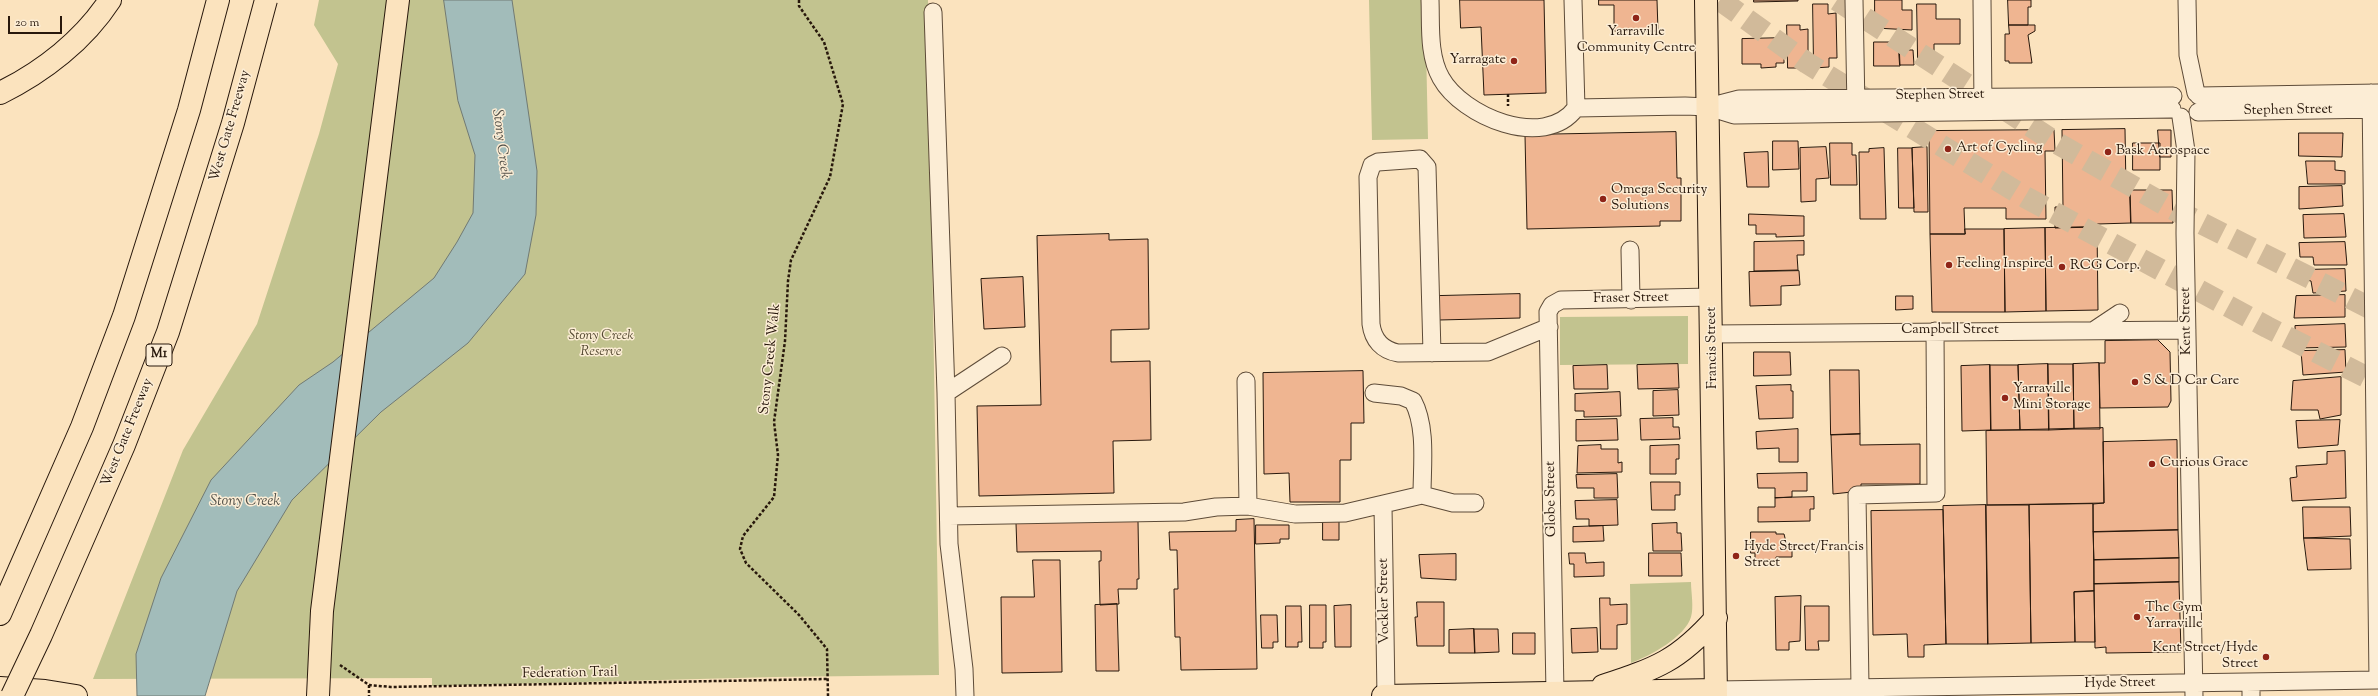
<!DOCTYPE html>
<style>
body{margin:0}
#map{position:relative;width:2378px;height:696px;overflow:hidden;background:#fbe3be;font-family:"Sorts Mill Goudy",serif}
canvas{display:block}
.scale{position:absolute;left:8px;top:16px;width:54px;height:18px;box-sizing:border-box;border:2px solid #28180c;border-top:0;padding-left:5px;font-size:12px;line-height:14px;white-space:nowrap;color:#28180c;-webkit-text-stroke:3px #fcedd5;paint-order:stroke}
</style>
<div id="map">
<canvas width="2378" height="696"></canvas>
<div class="scale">20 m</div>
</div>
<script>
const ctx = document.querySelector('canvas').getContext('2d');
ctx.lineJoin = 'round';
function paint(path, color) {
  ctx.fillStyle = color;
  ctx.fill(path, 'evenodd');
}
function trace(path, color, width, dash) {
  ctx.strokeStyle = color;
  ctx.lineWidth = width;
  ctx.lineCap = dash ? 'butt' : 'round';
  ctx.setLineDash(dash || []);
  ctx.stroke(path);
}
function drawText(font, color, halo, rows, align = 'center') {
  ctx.font = font + ' "Sorts Mill Goudy",serif';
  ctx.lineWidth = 3;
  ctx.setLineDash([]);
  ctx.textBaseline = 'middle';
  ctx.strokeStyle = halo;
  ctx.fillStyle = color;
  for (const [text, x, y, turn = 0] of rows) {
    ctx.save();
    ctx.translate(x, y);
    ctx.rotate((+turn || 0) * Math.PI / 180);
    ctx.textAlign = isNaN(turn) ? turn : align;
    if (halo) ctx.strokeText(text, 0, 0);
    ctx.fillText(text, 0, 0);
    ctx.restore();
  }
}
paint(new Path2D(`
 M319 0H928L939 675 775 677 432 686V678L93 679 183 450 257 324 319 134 338 64 314 25Z
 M1369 0H1425L1428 139 1372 140Z
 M1688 316V364L1560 365V317Z
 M1691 582C1691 592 1694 607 1691 617 1685 637 1650 656 1631 663L1630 584Z`), '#c2c38f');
const water = new Path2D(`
 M444 0H512L537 171 536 215 525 274 468 343 381 412 292 500 237 591 205 696H137L136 654 161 578 211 480 299 385 333 362 434 278 457 242 473 213 475 155 458 101Z`);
paint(water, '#a2bcba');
trace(water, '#717a74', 1);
const building = new Path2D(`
 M1460 0H1544L1546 93 1484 95 1481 27 1461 28Z
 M1599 0H1657L1658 31H1614V5H1599Z
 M1754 0H1798V1L1754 2Z
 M1875 0H1902V10H1912V30L1875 28Z
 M2008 0H2031V7H2028V25H2009Z
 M1813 4H1828V14L1836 13 1837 58H1829V67L1814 68Z
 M1917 4H1936V19H1960V44H1934V58H1918Z
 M1787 25H1800V30L1808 29V54H1805V58H1802V68H1788Z
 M2009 25H2035V31L2028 35 2032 63H2009V61H2005V34H2009Z
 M1784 38V63H1776V67L1761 68V64H1742V39Z
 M1874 42H1899L1900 66H1874Z
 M1899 50H1913L1914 65H1900Z
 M2125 129 2126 190H2130L2131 223 2097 224V227L2055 228V207H2063L2062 130Z
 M2054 130 2055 151H2045L2046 219H2006V208H1964L1965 234H1930L1929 131Z
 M2158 130H2171V157H2160Z
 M1676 132 1677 178H1681V221H1660V226L1527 229 1525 135Z
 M2299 133H2343L2342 157 2299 156Z
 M1773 141H1798L1799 169 1773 170Z
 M1830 143H1852V155H1856L1857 185H1831Z
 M2133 143H2160V170H2133Z
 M1826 147 1829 178 1816 179V201L1801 202 1800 148Z
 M1927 147 1928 212H1914L1912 148Z
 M1884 148 1886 219H1860L1859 152H1869V149Z
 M1898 148H1912L1914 208H1899Z
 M1768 152 1769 187H1747L1744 153Z
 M2306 161H2335V170L2345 171V184H2308Z
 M2342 186 2343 206 2299 209V187Z
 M2130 190H2172L2173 223H2131Z
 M1749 214 1804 216V236L1776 237V234H1756V225H1749Z
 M2344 214 2346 237 2304 238 2303 215Z
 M2097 227 2098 310 2046 311 2045 228Z
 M2045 228 2046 311 2005 312 2004 229Z
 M1965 229H2004L2005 312H1932L1930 234H1965Z
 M1109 234V240L1148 239 1149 329 1111 330V362L1150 361 1151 440 1113 441 1114 493 979 496 977 406 1041 405 1037 236Z
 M1804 241V255H1797L1798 270 1754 271V242Z
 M2345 242 2347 265H2314L2313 257H2300L2299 243Z
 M2345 269 2346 291 2313 293 2311 281 2302 279 2301 270Z
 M1799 271 1800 285 1781 286V305L1750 306 1749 272Z
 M1023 277 1025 327 984 329 981 279Z
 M1520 294V318L1439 320 1438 296Z
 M2345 295V317L2294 318 2296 296Z
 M1896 296H1913V309L1896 310Z
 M2345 324 2346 347 2296 348 2295 326Z
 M2158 340 2170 352 2171 401 2168 407 2100 408 2099 363H2105V341Z
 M2345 350 2346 372 2303 375 2301 351Z
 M1754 352H1790L1791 375 1754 376Z
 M2099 363 2100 429H2074L2073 364Z
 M1678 364 1679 388 1638 389 1637 365Z
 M2048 364 2049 430H2020L2018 365Z
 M2048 364H2073L2074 429 2049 430Z
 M1607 365 1608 389H1574L1573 366Z
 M1990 365 1991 430 1962 431 1961 366Z
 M1990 365H2018L2020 430H1991Z
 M1830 370H1859L1860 434 1831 435Z
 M1363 371 1364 423H1351V460H1340V502H1290L1289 473 1264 474 1263 373Z
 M2341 377V415L2320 419 2318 410H2291L2293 381Z
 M1791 385V391H1793V418L1759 419 1756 386Z
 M1678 390 1679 415 1653 416V391Z
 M1620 392 1621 416 1584 417V411H1575V394Z
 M1673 418V427H1679L1680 439 1641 440 1640 419Z
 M1617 419 1618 440 1576 441V420Z
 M2340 420 2338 445 2298 448 2296 421Z
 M2103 428 2104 503 1987 505 1986 431Z
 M1798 429V462H1779V448L1757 449 1756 432Z
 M1860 434V445L1920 444V484H1861V491L1833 494 1831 435Z
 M2177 440 2178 530 2093 532V504L2104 503 2103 442Z
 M1601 445V449H1618V463L1622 462V472L1577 473 1578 446Z
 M1679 445V459H1676V474H1650V446Z
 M2345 451 2346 498 2292 501 2290 478 2297 477 2296 466 2327 464V452Z
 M1807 473V491H1792V497L1775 498V488H1758L1757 474Z
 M1617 474 1618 498H1594V488H1577L1576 475Z
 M1651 482H1680V495H1675V510H1652Z
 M1814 497V509H1810V521L1758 522V507H1775V498Z
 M1617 500 1618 525 1589 526V519H1576L1575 501Z
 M2093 504 2094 591 2074 592 2075 642 2031 643 2029 505Z
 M1986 505 1988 644H1946L1943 506Z
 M1986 505H2029L2031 643 1988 644Z
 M2303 507H2350L2351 536 2304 538Z
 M1943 510 1946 644 1924 645V657H1908L1907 634 1873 635 1871 511Z
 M1254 519 1257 669 1181 670 1180 637H1175L1174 589H1178L1177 550H1170L1169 532 1236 531V520Z
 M1323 519H1339V540H1323Z
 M1138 521 1139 579H1137V589H1118L1119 604 1100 605 1099 561H1101V551L1017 552 1016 523Z
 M1677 523V533H1681L1682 551H1653L1652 524Z
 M1256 525H1289V539H1280V543L1256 544Z
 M1603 526 1604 541 1573 542V527Z
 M2178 530 2179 558 2094 560 2093 532Z
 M1751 532H1776V534H1784L1787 546H1792V557H1776V560H1755V553H1751Z
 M2304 538 2350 539 2351 569 2308 570Z
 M1569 553H1585L1586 563 1604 562V576L1574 577V564H1570Z
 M1649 553H1681L1682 576H1649Z
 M1456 554V580L1421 578 1419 555Z
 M2179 558V582L2094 584V560Z
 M1033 560H1060L1062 672 1002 673 1001 597H1034Z
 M2179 582 2181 652 2106 653V647L2095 648 2094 584Z
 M2094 591 2095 642H2075L2074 592Z
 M1801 596 1800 641 1789 642V650H1776L1775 597Z
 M1600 598H1610V605L1627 604V624L1617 625V649H1601Z
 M1417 602H1444V646H1417L1415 617H1417Z
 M1117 604 1119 671H1096L1095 605Z
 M1310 605H1326V642H1323V648H1310Z
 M1351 605V647H1335L1334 606Z
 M1286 606H1301L1302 642H1298V647H1286Z
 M1805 606H1829V641H1818L1819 650H1806Z
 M1261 615H1277L1278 642H1273V648H1262Z
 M1597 628 1598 652 1572 653 1571 629Z
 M1474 629H1498L1499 652 1475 653Z
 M1474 629 1475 653H1449V630Z
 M1513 633H1535V654H1513Z`);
paint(building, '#efb591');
trace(building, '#28180c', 1);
trace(new Path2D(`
 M1720 0 1807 63 2025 197 2267 327 2378 383
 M1837 0 2055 142 2169 207 2378 312`), '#d1ba9a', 22, [22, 11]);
const minor = new Path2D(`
 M1430 0C1431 25 1428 55 1441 78 1462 116 1544 151 1576 108L1573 0
 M1854 0 1856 108
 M1982 0 1983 106
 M2187 0 2188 55 2196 93
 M933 12 946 393
 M2199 96 2378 93
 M1708 107 1739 99 2173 96
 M1576 108 1685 106 1708 107 1734 115 2172 109
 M2198 112 2378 109
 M2181 117 2186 151 2185 233 2194 696
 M1630 250 1631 300
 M2093 331 2120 313
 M1712 334 2187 330
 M1432 353 1427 167 1420 159 1378 162 1372 165 1368 177 1371 324C1373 340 1382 350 1398 353L1488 352 1549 327
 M1246 381 1248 506
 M1374 393 1401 396 1413 401C1427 427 1422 466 1422 495L1453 503H1475
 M1383 506 1386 696
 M949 516 1184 512 1216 507 1248 506 1295 514 1345 513 1422 495
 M2251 682V696
 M1860 687 1857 495 1936 493 1935 331
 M1716 690 2378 680 2371 93
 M1555 693 1548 312 1552 305 1561 300 1712 297
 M965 696 964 669 949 544 946 393 1002 356`);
const major = new Path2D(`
 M1706 0 1716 696
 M1603 686C1657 668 1678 661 1716 618
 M0 688 45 691 76 696
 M1383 696 1716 690`);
const highway = new Path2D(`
 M0 93C43 72 84 40 110 0
 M0 614 82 427 124 316 189 110 218 0
 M318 696 322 611 398 0`);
trace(minor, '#5d4b38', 19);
trace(major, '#28180c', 24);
trace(highway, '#28180c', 24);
trace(new Path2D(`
 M799 0V6L824 42 843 104 830 177 791 260 788 281 785 341 774 422 778 455 774 497 743 536 740 549 746 563 799 615 827 649 828 696
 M1508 94V106
 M340 665 369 685 391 687 827 679
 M369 685V696`), '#28180c', 2.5, [3, 2]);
trace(minor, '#fcedd5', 17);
trace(major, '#fbe3be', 22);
trace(highway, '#fbe3be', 22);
const highwayBridge = new Path2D(`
 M12 696 41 635 124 445 168 332 233 123 266 0`);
trace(highwayBridge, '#28180c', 24, []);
trace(highwayBridge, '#fbe3be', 22);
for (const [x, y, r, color] of [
 [1636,18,4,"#8f2418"],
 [1514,61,4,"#8f2418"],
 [1948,149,4,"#8f2418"],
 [2108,152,4,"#8f2418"],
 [1603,199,4,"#8f2418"],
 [1949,265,4,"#8f2418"],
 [2062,267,4,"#8f2418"],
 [2135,382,4,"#8f2418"],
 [2005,398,4,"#8f2418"],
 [2152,464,4,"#8f2418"],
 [1736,556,4,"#8f2418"],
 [2137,617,4,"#8f2418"],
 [2266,657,4,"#8f2418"]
]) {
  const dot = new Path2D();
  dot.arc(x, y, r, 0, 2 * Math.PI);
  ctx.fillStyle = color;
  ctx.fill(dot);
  trace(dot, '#fcedd5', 1.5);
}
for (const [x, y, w] of [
 [159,355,26]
]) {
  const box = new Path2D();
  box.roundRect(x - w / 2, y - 11, w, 22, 3);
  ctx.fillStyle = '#fcedd5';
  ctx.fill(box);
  trace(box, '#28180c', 1);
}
drawText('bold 13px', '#28180c', null, [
 ["M1",159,355]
]);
drawText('14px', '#28180c', '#fcedd5', [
 ["Yarraville",1636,33,"center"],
 ["Community Centre",1636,49,"center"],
 ["Yarragate",1506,61,"right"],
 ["Art of Cycling",1956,149],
 ["Bask Aerospace",2116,152],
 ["Omega Security",1611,191],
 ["Solutions",1611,207],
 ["Feeling Inspired",1957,265],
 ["RCG Corp.",2070,267],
 ["S & D Car Care",2143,382],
 ["Yarraville",2013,390],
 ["Mini Storage",2013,406],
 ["Curious Grace",2160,464],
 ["Hyde Street/Francis",1744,548],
 ["Street",1744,564],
 ["The Gym",2145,609],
 ["Yarraville",2145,625],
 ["Kent Street/Hyde",2258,649,"right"],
 ["Street",2258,665,"right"]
], 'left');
drawText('14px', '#28180c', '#fcedd5', [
 ["Stephen Street",1940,96,-1],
 ["Stephen Street",2288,111,-1],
 ["West Gate Freeway",231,126,-74],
 ["Fraser Street",1631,299,-1],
 ["Kent Street",2187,321,-91],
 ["Campbell Street",1950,331],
 ["Francis Street",1713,348,-91],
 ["Stony Creek Walk",771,359,-84],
 ["West Gate Freeway",128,433,-68],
 ["Globe Street",1552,499,-91],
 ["Vockler Street",1385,601,-91],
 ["Federation Trail",570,674,-1],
 ["Hyde Street",2120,684,-1]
]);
drawText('italic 14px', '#564b33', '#fcedd5', [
 ["Stony Creek",601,337],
 ["Reserve",601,353]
]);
drawText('italic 15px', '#535149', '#fcedd5', [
 ["Stony Creek",500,144,83],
 ["Stony Creek",245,502]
]);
</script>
